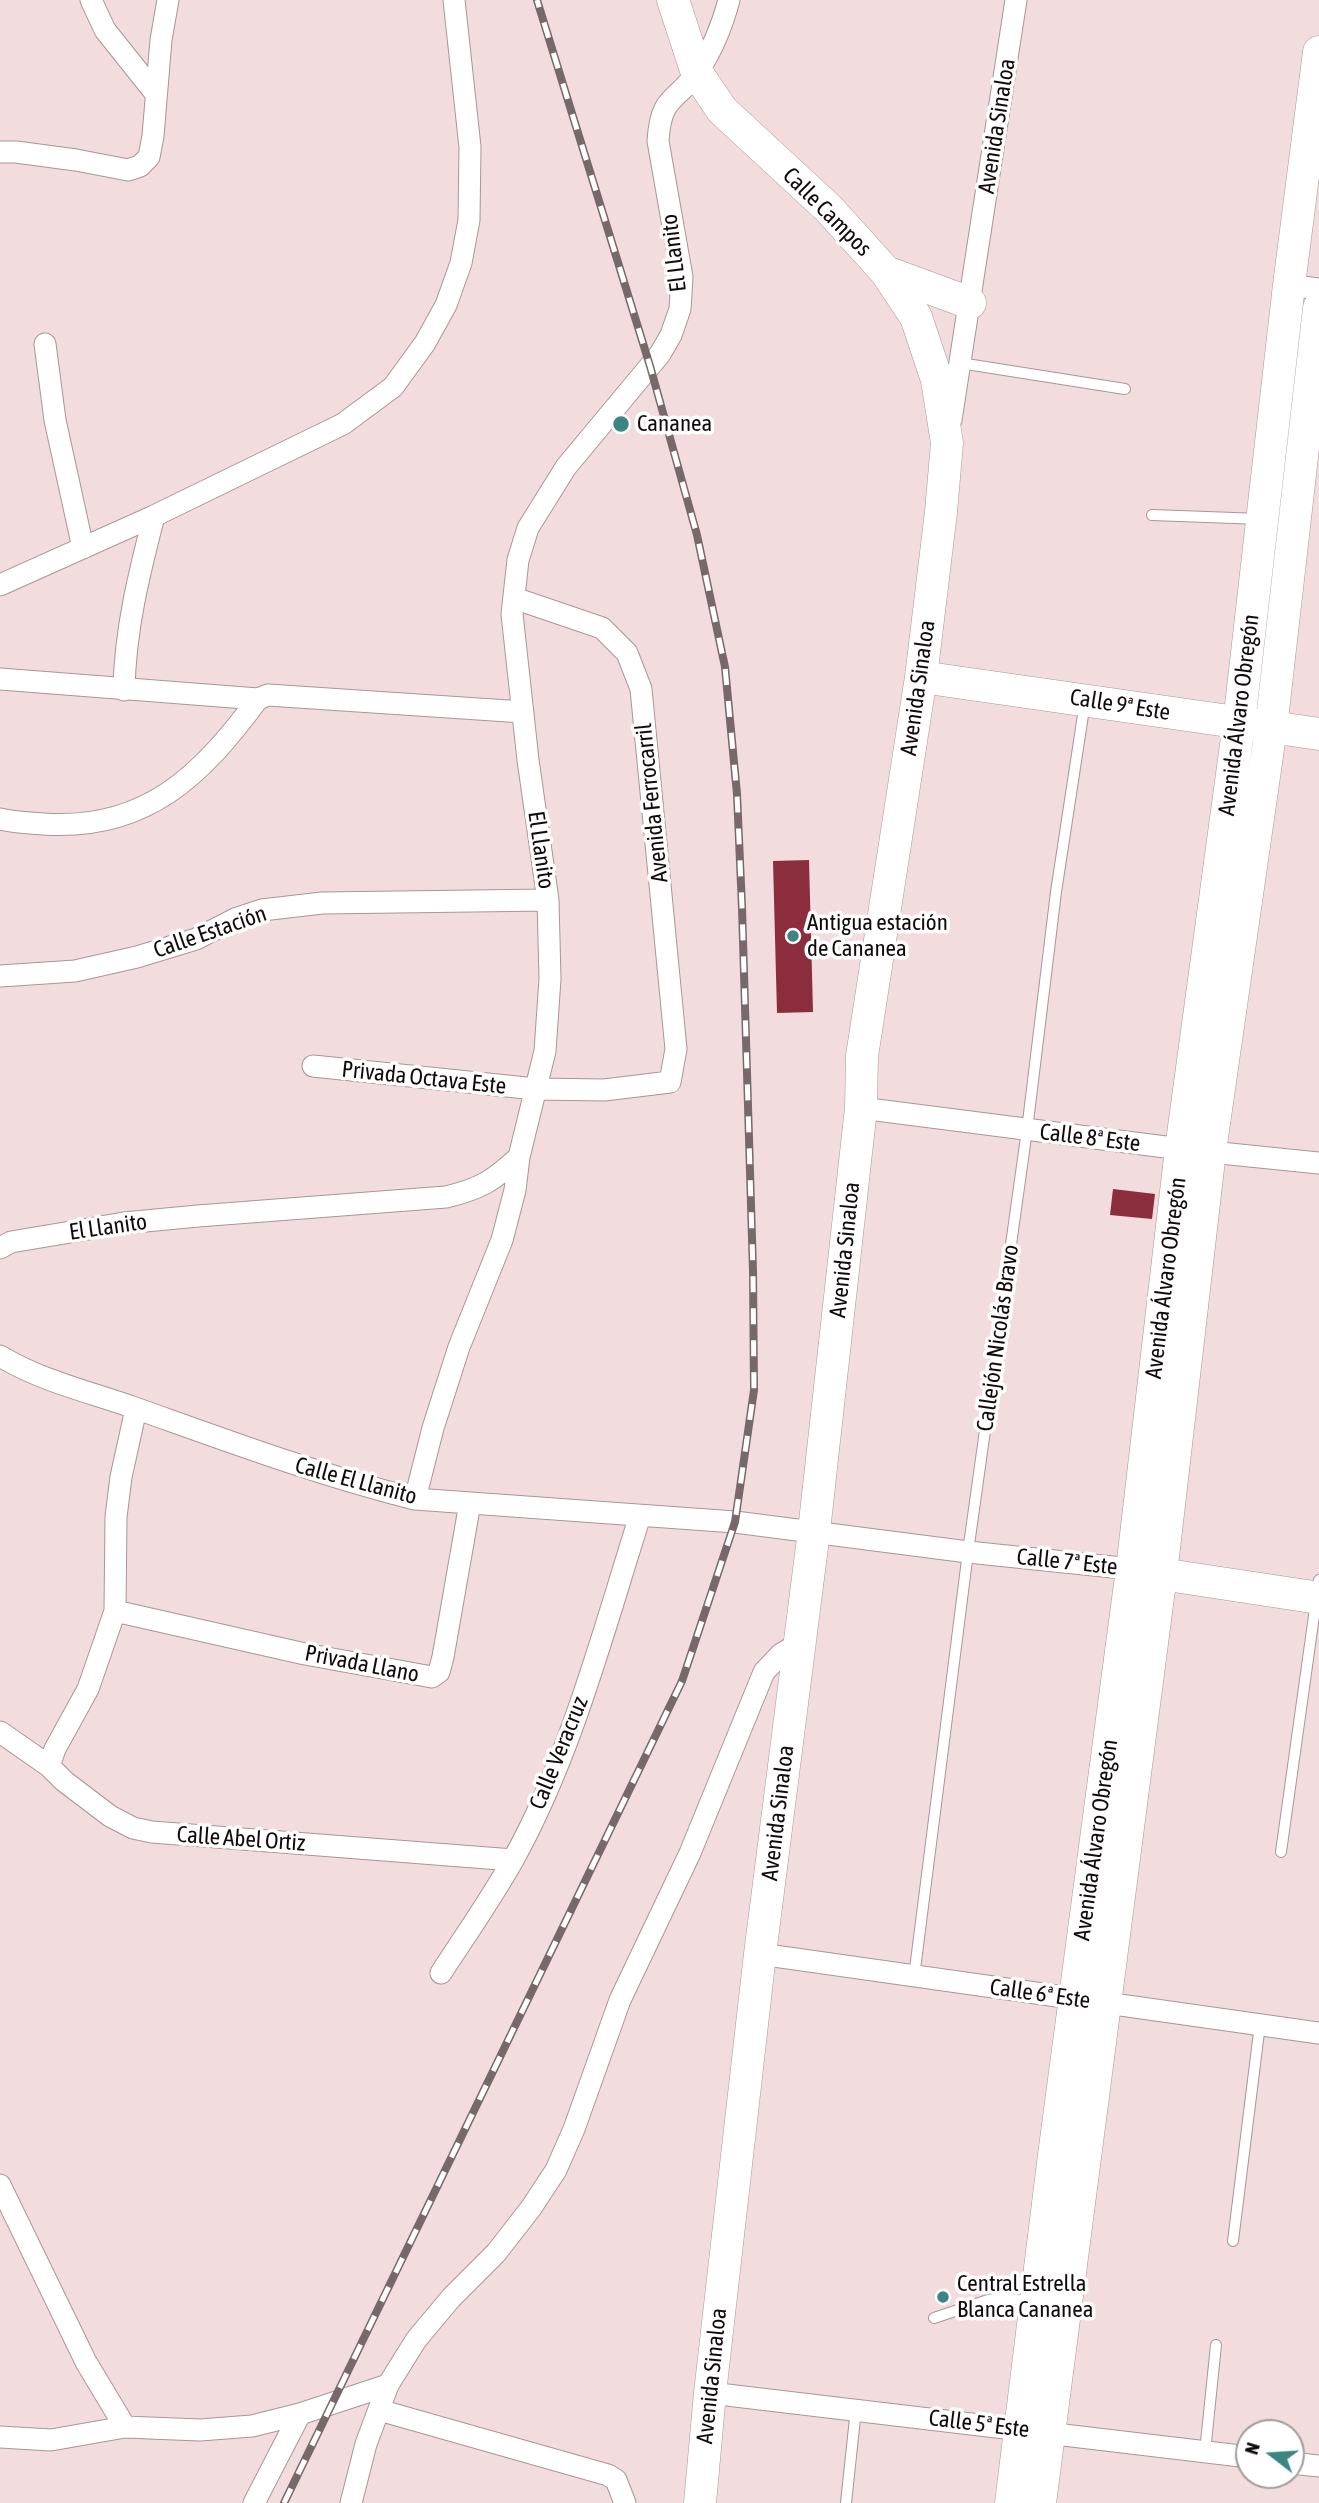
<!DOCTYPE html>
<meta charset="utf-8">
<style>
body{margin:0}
#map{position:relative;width:1319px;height:2503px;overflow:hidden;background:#f2dcdd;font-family:"Asap Condensed",sans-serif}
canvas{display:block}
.north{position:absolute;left:1235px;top:2419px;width:70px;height:70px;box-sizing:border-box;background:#fff;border:2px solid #a09d9d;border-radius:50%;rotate:287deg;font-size:19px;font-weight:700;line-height:28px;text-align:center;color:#110a0b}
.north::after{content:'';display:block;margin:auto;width:24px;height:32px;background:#3d8583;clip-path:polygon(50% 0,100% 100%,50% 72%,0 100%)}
</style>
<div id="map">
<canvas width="1319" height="2503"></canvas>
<div class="north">N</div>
</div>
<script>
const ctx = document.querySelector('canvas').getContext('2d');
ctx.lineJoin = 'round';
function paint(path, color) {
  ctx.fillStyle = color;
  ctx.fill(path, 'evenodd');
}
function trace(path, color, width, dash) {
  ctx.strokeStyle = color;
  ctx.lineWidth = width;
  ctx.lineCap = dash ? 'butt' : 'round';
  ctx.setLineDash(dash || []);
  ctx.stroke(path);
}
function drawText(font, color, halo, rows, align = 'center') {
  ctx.font = font + ' "Asap Condensed",sans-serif';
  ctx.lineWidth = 7;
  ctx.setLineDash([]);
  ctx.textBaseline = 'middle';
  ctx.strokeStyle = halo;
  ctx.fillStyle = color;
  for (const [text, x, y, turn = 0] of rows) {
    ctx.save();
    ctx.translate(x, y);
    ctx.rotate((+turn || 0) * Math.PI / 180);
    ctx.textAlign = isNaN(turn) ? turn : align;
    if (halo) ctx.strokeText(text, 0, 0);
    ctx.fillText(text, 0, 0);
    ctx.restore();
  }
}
paint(new Path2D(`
 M809 860 813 1012 777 1013 773 861Z
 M1113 1189 1155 1194 1152 1219 1110 1215Z`), '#8c2d3e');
const lane = new Path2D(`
 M960 363 1125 389
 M1152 515 1261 519
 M1281 1852 1319 1580
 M914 1977 968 1552 1027 1130 1056 892 1085 702
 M1233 2241 1260 2024
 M934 2318 988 2300 1002 2298 1033 2301
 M1205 2452 1216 2345
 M846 2503 856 2409`);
const street = new Path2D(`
 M91 0 105 30 156 94
 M0 152H16L76 160 128 170 140 166 149 157 153 136 161 40 168 0
 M1289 285 1319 289
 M45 344 55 420 83 548
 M951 420 1016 0
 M0 585 154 516 343 424 393 387 425 343 446 305 461 263 469 220 470 147 454 0
 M0 679 258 699
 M124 690C125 630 139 574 154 516
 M0 819C14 822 28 823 43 824 146 831 201 776 258 699L268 695 523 712
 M0 976 75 971 137 957 196 939 235 919 262 910 322 903 548 900
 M313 1066 536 1089 604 1090 670 1082 676 1049 641 689 627 653 602 628 514 598
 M861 1108 1181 1149 1319 1163
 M0 1248 11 1242 124 1223 198 1216 446 1197C480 1189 493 1181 519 1157
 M0 1356C41 1381 90 1392 135 1408 228 1441 319 1475 415 1499L735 1522 968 1552 1132 1569
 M415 1499 433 1428 459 1347 502 1240 515 1190 519 1157 545 1051 550 979 548 900 528 760 512 614 518 560 528 528 566 467 660 354 671 335 680 309 682 277 658 141C661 94 676 103 698 71 713 49 722 26 729 0
 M115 1611 305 1654 432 1677 439 1672 443 1657 470 1503
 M0 1732 49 1766 64 1781 110 1816 133 1828 152 1832 513 1860
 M49 1766 55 1749 88 1689 115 1611 116 1517 121 1477 136 1409
 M760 1954 1319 2033
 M441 1973C465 1936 491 1899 513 1860 571 1756 604 1629 640 1516
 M0 2185 86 2362 125 2427
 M710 2393 1249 2457
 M379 2410 608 2475 616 2480 625 2503
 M0 2437 51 2440 125 2427 200 2430 252 2426 300 2414 388 2385
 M1291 2463 1319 2466
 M254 2503 300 2414
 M351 2503 366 2444 388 2385 416 2340 451 2298 496 2253 531 2208 556 2170 574 2129 620 2000 690 1853 764 1672 781 1654 800 1643`);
const secondary = new Path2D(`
 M673 0 697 73 722 110 829 209 886 272 916 317 937 380 947 443 941 512 921 677 862 1056 861 1108 814 1531 760 1954 710 2393 700 2503
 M886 272 970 303
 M921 677 1319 734
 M1141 1571 1319 1598
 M1011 2503 1054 2155 1132 1569 1181 1149 1239 723 1289 285 1319 52
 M1040 2503 1161 1574 1210 1151 1271 728 1319 308`);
trace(lane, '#aa9597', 12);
trace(street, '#aa9597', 23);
trace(secondary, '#aa9597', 33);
trace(lane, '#fff', 10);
trace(street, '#fff', 21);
trace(secondary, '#fff', 32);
const rail = new Path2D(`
 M284 2503 682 1681 735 1522 754 1390 753 1271 742 907 737 794 725 667 697 535 650 366 537 0`);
trace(rail, '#77696a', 8);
trace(rail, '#fff', 5, [16]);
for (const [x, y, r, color] of [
 [621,424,9,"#3d8583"],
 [793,936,7,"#3d8583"],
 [943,2297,7,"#3d8583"]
]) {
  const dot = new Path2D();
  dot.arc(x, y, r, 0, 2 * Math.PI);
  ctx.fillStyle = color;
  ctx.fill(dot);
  trace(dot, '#fff', 2.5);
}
drawText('23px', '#110a0b', '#fff', [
 ["Avenida Sinaloa",997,126,-81],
 ["Calle Campos",827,212,45],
 ["El Llanito",674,253,-97],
 ["Avenida Sinaloa",918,688,-82],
 ["Calle 9ª Este",1120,705,9],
 ["Avenida Álvaro Obregón",1239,715,-83],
 ["Avenida Ferrocarril",652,803,-96],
 ["El Llanito",541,850,82],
 ["Calle Estación",210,932,-19],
 ["Privada Octava Este",424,1078,6],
 ["Calle 8ª Este",1090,1138,7],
 ["El Llanito",108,1227,-8],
 ["Avenida Sinaloa",845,1250,-84],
 ["Avenida Álvaro Obregón",1166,1278,-83],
 ["Callejón Nicolás Bravo",998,1338,-82],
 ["Calle El Llanito",356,1481,15],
 ["Calle 7ª Este",1067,1562,6],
 ["Privada Llano",362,1664,11],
 ["Calle Veracruz",559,1753,-68],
 ["Avenida Sinaloa",778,1813,-83],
 ["Calle Abel Ortiz",241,1839,4],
 ["Avenida Álvaro Obregón",1096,1840,-82],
 ["Calle 6ª Este",1040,1994,8],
 ["Avenida Sinaloa",712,2376,-84],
 ["Calle 5ª Este",979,2424,7]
]);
drawText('23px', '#110a0b', '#fff', [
 ["Cananea",637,424],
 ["Antigua estación",807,923],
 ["de Cananea",807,949],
 ["Central Estrella",957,2284],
 ["Blanca Cananea",957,2310]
], 'left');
</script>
